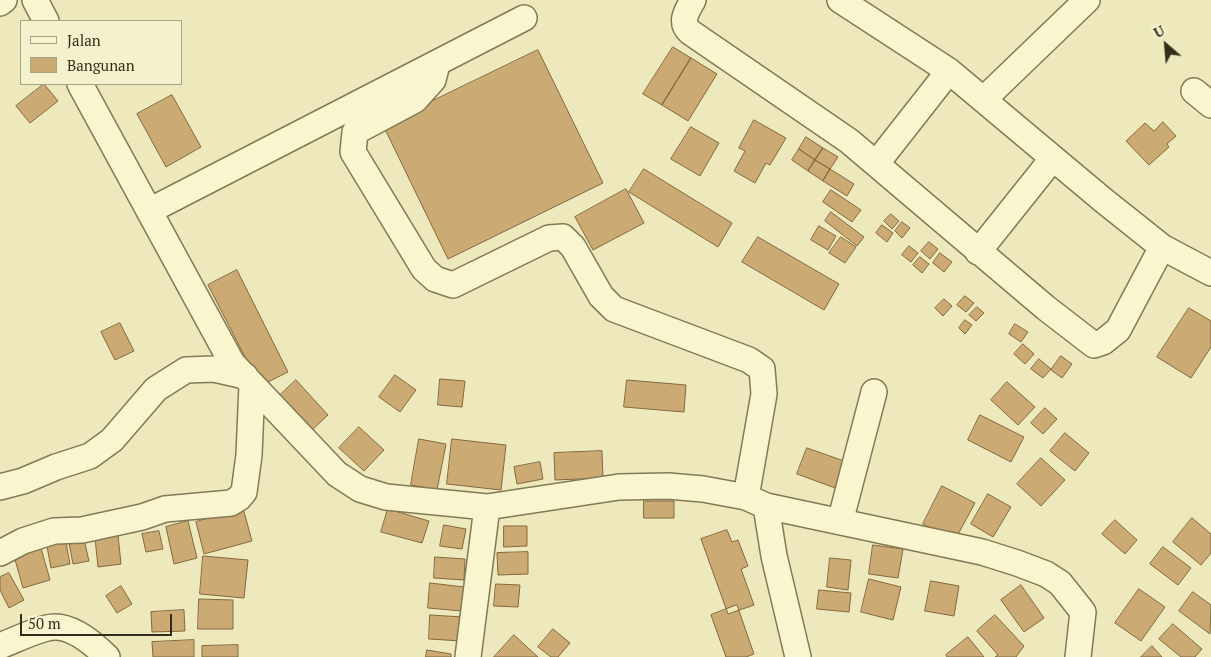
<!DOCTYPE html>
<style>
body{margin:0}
#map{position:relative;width:1211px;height:657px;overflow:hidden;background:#ede9bd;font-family:"PT Serif",serif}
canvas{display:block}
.legend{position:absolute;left:20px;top:20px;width:162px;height:65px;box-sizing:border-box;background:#f4f2cc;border:1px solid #a7a385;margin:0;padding:6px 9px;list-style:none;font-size:15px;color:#332c1b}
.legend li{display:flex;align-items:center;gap:10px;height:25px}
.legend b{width:25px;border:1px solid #a7a385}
.north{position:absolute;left:1141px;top:20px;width:50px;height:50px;-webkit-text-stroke:4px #f4f2cc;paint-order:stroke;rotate:333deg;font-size:14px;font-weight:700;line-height:20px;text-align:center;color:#332c1b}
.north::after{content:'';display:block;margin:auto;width:18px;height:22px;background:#332c1b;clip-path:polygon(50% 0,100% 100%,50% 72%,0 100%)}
.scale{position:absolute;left:20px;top:614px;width:152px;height:22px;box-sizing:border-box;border:2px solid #332c1b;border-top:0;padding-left:6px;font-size:15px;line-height:18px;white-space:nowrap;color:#332c1b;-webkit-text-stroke:4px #f4f2cc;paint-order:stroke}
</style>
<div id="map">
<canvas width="1211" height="657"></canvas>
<ul class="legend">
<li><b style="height:6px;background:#f8f5cf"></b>Jalan</li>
<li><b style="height:14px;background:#cbab73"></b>Bangunan</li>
</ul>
<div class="north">U</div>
<div class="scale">50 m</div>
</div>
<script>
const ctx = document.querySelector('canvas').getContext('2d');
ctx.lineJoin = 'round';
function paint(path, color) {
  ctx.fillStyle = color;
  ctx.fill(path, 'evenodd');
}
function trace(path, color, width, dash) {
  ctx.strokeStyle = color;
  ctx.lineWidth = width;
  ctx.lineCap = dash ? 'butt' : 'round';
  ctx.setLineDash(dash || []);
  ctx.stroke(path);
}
const building = new Path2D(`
 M673 47 691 58 662 105 643 94Z
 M538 50 603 183 448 259 383 125Z
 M691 58 717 74 688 121 662 105Z
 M44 84 58 101 30 123 16 106Z
 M172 95 201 147 166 167 137 114Z
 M754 120 786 138 770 165 766 163 755 183 734 171 745 151 739 148Z
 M1163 122 1176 136 1167 144 1169 147 1149 165 1126 141 1145 123 1154 131Z
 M691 127 719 143 700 176 671 159Z
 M806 137 823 148 815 160 799 149Z
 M823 148 838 157 830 169 815 160Z
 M799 149 815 160 808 171 792 160Z
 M815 160 830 169 823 181 808 171Z
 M644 169 732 223 718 247 629 192Z
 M830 169 854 184 847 196 823 181Z
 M626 189 644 223 593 250 575 217Z
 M831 190 861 210 852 222 823 202Z
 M831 212 864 237 857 246 825 221Z
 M891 214 899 221 892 229 884 221Z
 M902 222 910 228 902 238 895 231Z
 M882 225 893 233 887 242 876 233Z
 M819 226 836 236 828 250 811 240Z
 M758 237 839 284 824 310 742 262Z
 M841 237 856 247 845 263 829 253Z
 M929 242 938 249 930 259 921 251Z
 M909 246 918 253 911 262 902 255Z
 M940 253 952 262 944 272 933 263Z
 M920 257 929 264 922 273 913 265Z
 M237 270 288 372 260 386 208 285Z
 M965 296 974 303 966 312 957 305Z
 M944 299 952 306 943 316 935 308Z
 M977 307 984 313 976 321 969 315Z
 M1189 308 1211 321V347L1191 378 1157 357Z
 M965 320 972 325 965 334 959 328Z
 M120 323 134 351 115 360 101 332Z
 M1015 324 1028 332 1021 342 1009 334Z
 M1023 344 1034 354 1025 364 1014 354Z
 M1061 356 1072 364 1062 378 1051 370Z
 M1039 359 1051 369 1043 378 1031 369Z
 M395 375 416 390 400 412 379 397Z
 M440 379 465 381 462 407 438 405Z
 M296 380 328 415 310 432 278 397Z
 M627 380 686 385 684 412 624 407Z
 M1007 382 1035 407 1018 425 991 400Z
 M1045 408 1057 419 1043 434 1031 423Z
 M980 415 1024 437 1011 462 968 440Z
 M359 427 384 450 364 471 339 448Z
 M1065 433 1089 453 1075 471 1050 451Z
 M419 439 446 444 437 490 411 485Z
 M452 439 506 445 501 490 447 484Z
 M807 448 847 462 838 489 797 474Z
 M602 451 603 478 555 480 554 453Z
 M1041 458 1065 480 1041 506 1017 484Z
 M540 462 543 479 517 484 514 467Z
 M942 486 975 503 955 540 923 524Z
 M988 494 1011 507 993 537 971 524Z
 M644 501H674V518H644Z
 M243 508 252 541 204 554 196 522Z
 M388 509 429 521 422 543 381 532Z
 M1192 518 1211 534V553L1201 565 1173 542Z
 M1115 520 1137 540 1125 554 1102 534Z
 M188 521 197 558 174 564 166 527Z
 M444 525 466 529 462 549 440 546Z
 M504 526H527V546L504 547Z
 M727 530 732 542 738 540 748 566 741 569 754 605 728 614 701 539Z
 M159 531 163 549 146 552 142 534Z
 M83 535 89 561 73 564 68 538Z
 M118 535 121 564 98 567 95 538Z
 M65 537 70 564 51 568 46 541Z
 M873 545 903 549 898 578 869 574Z
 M1163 547 1191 568 1178 585 1150 564Z
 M41 548 50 580 23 588 14 556Z
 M528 552V574L498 575 497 553Z
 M203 556 248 560 244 598 200 594Z
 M435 557 465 559 464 580 434 578Z
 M830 558 851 560 848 590 827 587Z
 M9 573 24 600 9 608 0 590V577Z
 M869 579 901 587 893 620 861 612Z
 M931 581 959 586 954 616 925 611Z
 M430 583 464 587 462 611 428 608Z
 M496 584 520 585 518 607 494 606Z
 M1021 585 1044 618 1024 632 1001 600Z
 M121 586 132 604 117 613 106 596Z
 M1139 589 1165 607 1141 641 1115 623Z
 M819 590 851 593 849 612 817 609Z
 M1193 592 1211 605 1210 634 1179 611Z
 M199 599 233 600V629H198Z
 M737 605 754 654 746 657H726L711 615Z
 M184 610 185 631 152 632 151 612Z
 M430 615 463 617 461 641 429 639Z
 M995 615 1024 646 1016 657H995L998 655 977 631Z
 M1173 624 1202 649 1195 657H1181L1159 639Z
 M553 629 570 643 558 657H551L538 647Z
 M514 635 538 657H494Z
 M968 637 984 657H947L946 655Z
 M194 640V657H153L152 642Z
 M238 645V657H202V646Z
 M1152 646 1162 657H1141Z
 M427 650 451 654V657H426Z`);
paint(building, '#cbab73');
trace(building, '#83683d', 1);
const minor = new Path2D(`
 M35 0 46 21
 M693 0C687 11 679 22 690 32L849 141 1046 308 1094 345 1103 342 1118 330 1162 247
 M840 0 949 71 1103 200 1162 247 1211 273
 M0 3 4 0
 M437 64 433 80 415 100 355 132 353 152 424 269 435 279 453 285 549 238 563 237 573 247 601 296 614 309 749 360 762 369 764 394 746 497
 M80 84 232 363 337 474 360 489 386 497 487 507 619 487 668 486 703 489 746 497 766 506 982 552 1017 563 1046 574 1060 583 1083 612 1078 657
 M1194 91 1211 105
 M984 99 1087 0
 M876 164 949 71
 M149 211 524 18
 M978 252 1053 158
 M0 487 23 481 56 467 90 456 112 440 156 389 186 370 214 369 245 376
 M766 506 774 556 798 657
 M840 522 874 392
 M0 553 23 541 54 531 82 530 142 517 165 509 231 503 239 498 244 492 249 455 252 385
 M0 646C15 640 31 632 47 628 69 622 93 643 107 657
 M468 657 487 507`);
trace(minor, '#847956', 28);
trace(minor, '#f8f5cf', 25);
</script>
